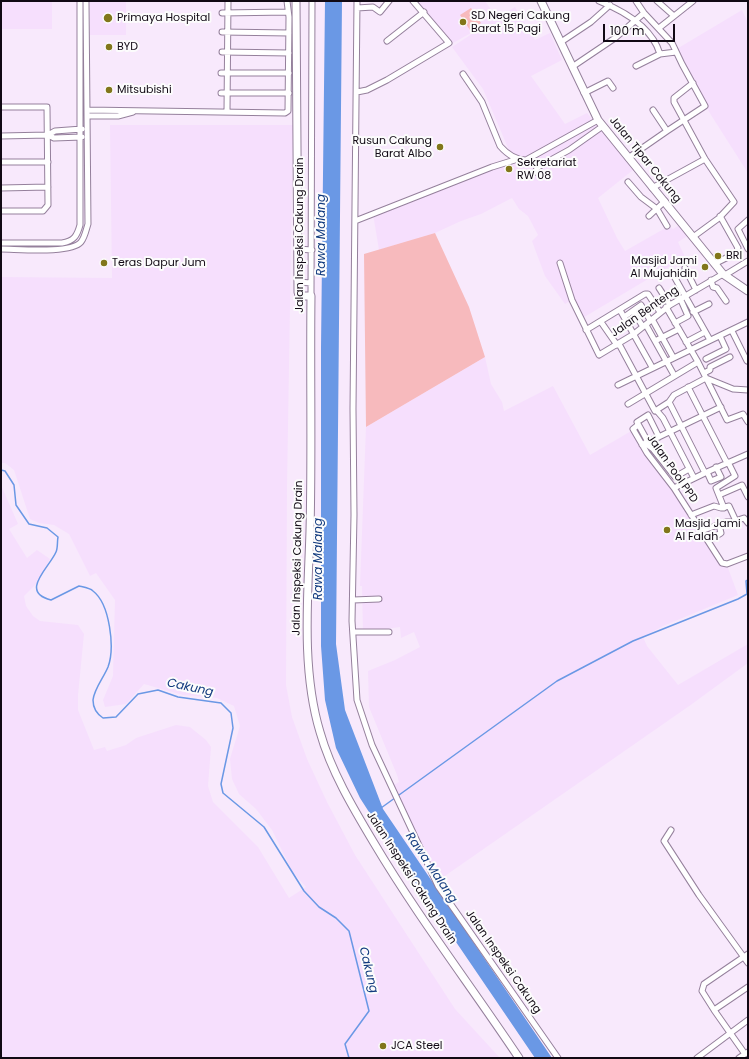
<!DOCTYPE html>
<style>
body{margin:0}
#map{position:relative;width:749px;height:1059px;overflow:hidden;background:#f8e9fc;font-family:Poppins,sans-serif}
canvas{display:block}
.frame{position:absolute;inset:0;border:2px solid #110914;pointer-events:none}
.scale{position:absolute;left:603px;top:24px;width:72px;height:18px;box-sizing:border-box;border:2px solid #110914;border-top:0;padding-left:5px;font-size:12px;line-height:14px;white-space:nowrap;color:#110914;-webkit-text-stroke:3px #fcfcfc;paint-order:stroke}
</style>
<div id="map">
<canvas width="749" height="1059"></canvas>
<div class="frame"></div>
<div class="scale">100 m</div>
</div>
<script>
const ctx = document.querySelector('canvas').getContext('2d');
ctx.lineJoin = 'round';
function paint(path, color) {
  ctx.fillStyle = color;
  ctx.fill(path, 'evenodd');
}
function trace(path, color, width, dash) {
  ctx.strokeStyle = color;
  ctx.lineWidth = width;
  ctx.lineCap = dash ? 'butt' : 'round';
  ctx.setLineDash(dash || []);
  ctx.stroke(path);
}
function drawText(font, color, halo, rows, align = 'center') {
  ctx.font = font + ' Poppins,sans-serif';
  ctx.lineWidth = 4;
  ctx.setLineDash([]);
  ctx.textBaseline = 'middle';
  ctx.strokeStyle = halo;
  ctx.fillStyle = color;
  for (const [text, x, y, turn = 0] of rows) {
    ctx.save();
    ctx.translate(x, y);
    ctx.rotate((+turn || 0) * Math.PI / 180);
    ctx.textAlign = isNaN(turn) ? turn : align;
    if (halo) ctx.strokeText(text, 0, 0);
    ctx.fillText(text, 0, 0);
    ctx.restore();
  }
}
paint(new Path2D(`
 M1 1H52V29H1Z
 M90 1H126V35H90Z
 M417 1H485L497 18 515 7 535 40 550 33 562 60 531 76 565 124 587 113 633 170 598 198 617 238 625 251 669 226 673 229 681 224 689 235 678 242 685 257 581 319 572 300 565 304 545 276 532 241 538 235 528 216 519 209 512 198 481 214 461 221 435 233 379 250 373 214 514 162 483 89 452 47 487 24 453 43Z
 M742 10 748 23V173L711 115 675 50Z
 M110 125H293L287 486 286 685 292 717 307 759 327 802 355 855 455 1009 500 1058H1V485L18 524 9 529 27 558 37 550 50 559 39 581 24 596 26 606 33 616 40 621 78 625 84 634 78 695V710L94 750 105 747 107 751 126 745 136 738 176 725 190 727 206 740 211 747 208 786 213 802 258 847 289 898 306 887 293 873 272 830 256 809 239 794 232 779 230 759 240 726 234 706 217 698 183 695 144 684 126 704 105 707 103 700 113 676 115 600 96 573 90 576 69 534 54 525 39 523 30 519 14 470 5 463H1V277L112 278Z
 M485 357 491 384 502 402 504 411 553 386 590 455 633 430 695 513 728 568 738 595 663 626 643 637 647 646 678 685 748 644V663L692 704 439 880 438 878 436 879 394 785 399 782 397 775 369 707 368 671 395 660 420 647 414 632 401 638 400 627 363 632 362 586H360L366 427Z`), '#f6dffd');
paint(new Path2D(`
 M471 8 481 23 470 30 460 15Z
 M435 233 469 307 485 357 366 427 364 254Z`), '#f7babd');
paint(new Path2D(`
 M325 1H342L336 644 345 710 383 809 552 1058H535L392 848 360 798 336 748 325 700 321 646V347Z`), '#6a98e5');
trace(new Path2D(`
 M1 470 5 471 14 485 16 505 29 524 47 528 58 537C57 542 58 548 56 552 49 568 19 592 51 600L79 586C83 587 90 588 93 591 110 604 115 648 108 667 104 677 94 689 93 700 93 709 97 714 103 718L116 717 138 694 158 690 178 697 221 703 231 713 233 728 221 784 223 793 264 827 304 891 319 907 336 918 349 931 369 1011 345 1044 349 1058
 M381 808 557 681 633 641 738 599 747 594 746 581 748 580`), '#6a98e5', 1.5);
const street = new Path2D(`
 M357 1 353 409 354 515 352 621 357 700 372 745 438 886 558 1058
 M599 1C624 11 652 27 660 54L676 52
 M657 1 674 16
 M357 8 373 7 380 12 389 1
 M222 13 288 12
 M659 28 693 1
 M222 32 289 33
 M387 41 424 12
 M561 42 591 22 610 5
 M222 52 289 53
 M636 66 660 54
 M572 67 615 38 644 13
 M221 73H289
 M463 74 482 102 500 146C507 154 516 160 526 160L598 120
 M357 92 367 90 387 80 449 43 413 1
 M221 93H289
 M584 93 608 81 613 88
 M1 107H47L48 205 43 211H1
 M87 110 285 113 288 111 289 17 287 1
 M653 110 667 131
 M227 111 228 1
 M87 116H118L133 112
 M48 135 54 138 82 137
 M1 136 48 135 55 131 82 129
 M628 158 667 131 705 106 682 64 672 43 644 13 636 1
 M1 162H48
 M535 172 538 167 569 150 603 126
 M628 182 641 197 657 209 667 226
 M1 188 48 187
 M652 188 705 159
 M649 216 665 201
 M748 220 738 229 748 249
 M355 221 492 167 518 159
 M693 237 719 218 734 202 705 159 674 102V98L693 83
 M1 243H62C74 241 77 236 80 225V1
 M1 249C18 249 71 254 81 242 85 237 86 230 88 224L86 1
 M298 249 312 250
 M560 263 572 300 599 355 634 334 670 305 723 274
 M714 264 736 253 738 248 720 216
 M685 268 696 290
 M686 271 675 275V278L710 340
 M725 275 748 261
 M711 280 713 287 717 288 726 301
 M298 282 311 283
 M659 288 670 305
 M311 296 312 1
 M666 307 698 362 727 420 743 414 748 422
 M620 310 652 367
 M633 311 643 327
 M693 312 709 304
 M624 317 641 305 650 320
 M652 319 673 357
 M601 322 617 345
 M675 323 688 316 680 298
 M646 325 674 375
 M586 330 645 294H648L660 312
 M732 331 747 361
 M655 341 679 329
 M686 342 705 332
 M619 344 655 411 669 402 674 395 706 378 733 389 748 390
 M706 359 726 349 720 336
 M704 373 710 370V367L730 357
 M618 385 748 322
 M688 387 727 463
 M669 402 705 473
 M628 404 698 362
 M657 411 663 418 694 478
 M638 425 633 429 647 453 674 488 722 563 727 564 748 556
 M648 442 637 422 648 415 659 437
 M645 443 653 449 675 477 689 469
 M642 445 721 407
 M707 472 711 481 721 477 716 467
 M674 488 707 472 748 454
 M719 495 742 485 748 497
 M724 508 716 488 735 476 728 462
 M691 515 714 506 721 508 729 506 736 521
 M701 531 726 522H732L744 518 748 523
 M708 541 721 533 720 529
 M353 600 379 599
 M353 632H389
 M671 830 664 841 699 895 748 963
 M714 1010 702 991 704 984 748 954
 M745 1054 714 1010 748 987
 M697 1058 748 1020
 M739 1058 748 1052`);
const secondary = new Path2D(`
 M296 1 298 292 299 296H311C310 374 312 453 310 531 308 596 301 669 320 732 331 771 353 808 374 843 418 917 471 986 519 1058
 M541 1 598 120 723 274 748 291`);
trace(street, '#95809c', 7);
trace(secondary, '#95809c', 9);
trace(street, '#fff', 5);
trace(secondary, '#fff', 7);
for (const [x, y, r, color] of [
 [108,18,5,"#81761a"],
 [463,22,4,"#81761a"],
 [109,47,4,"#81761a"],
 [109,90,4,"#81761a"],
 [440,147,4,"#81761a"],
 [509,169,4,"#81761a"],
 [718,256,4,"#81761a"],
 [104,263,4,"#81761a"],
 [705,267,4,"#81761a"],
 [667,530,4,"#81761a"],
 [383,1046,4,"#81761a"]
]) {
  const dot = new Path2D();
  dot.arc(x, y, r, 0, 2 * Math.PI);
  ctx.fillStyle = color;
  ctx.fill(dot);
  trace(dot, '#fcfcfc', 1.5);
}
drawText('11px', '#110914', '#fcfcfc', [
 ["SD Negeri Cakung",471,16],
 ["Barat 15 Pagi",471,29],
 ["Primaya Hospital",117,18],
 ["BYD",117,47],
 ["Mitsubishi",117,90],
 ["Rusun Cakung",432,141,"right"],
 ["Barat Albo",432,154,"right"],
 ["Sekretariat",517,163],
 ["RW 08",517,176],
 ["BRI",726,256],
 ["Masjid Jami",697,261,"right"],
 ["Al Mujahidin",697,274,"right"],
 ["Teras Dapur Jum",112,263],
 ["Masjid Jami",675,524],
 ["Al Falah",675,537],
 ["JCA Steel",391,1046]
], 'left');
drawText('11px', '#110914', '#fcfcfc', [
 ["Jalan Tipar Cakung",645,160,51],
 ["Jalan Inspeksi Cakung Drain",300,235,-90],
 ["Jalan Benteng",645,312,-35],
 ["Jalan Pool PPD",672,469,55],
 ["Jalan Inspeksi Cakung Drain",298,558,-89],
 ["Jalan Inspeksi Cakung Drain",411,878,57],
 ["Jalan Inspeksi Cakung",503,962,55]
]);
drawText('italic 12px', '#113a7e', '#fcfcfc', [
 ["Rawa Malang",322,235,-90],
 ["Rawa Malang",319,559,-90],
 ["Cakung",190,688,12],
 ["Rawa Malang",431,868,56],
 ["Cakung",368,970,76]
]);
</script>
